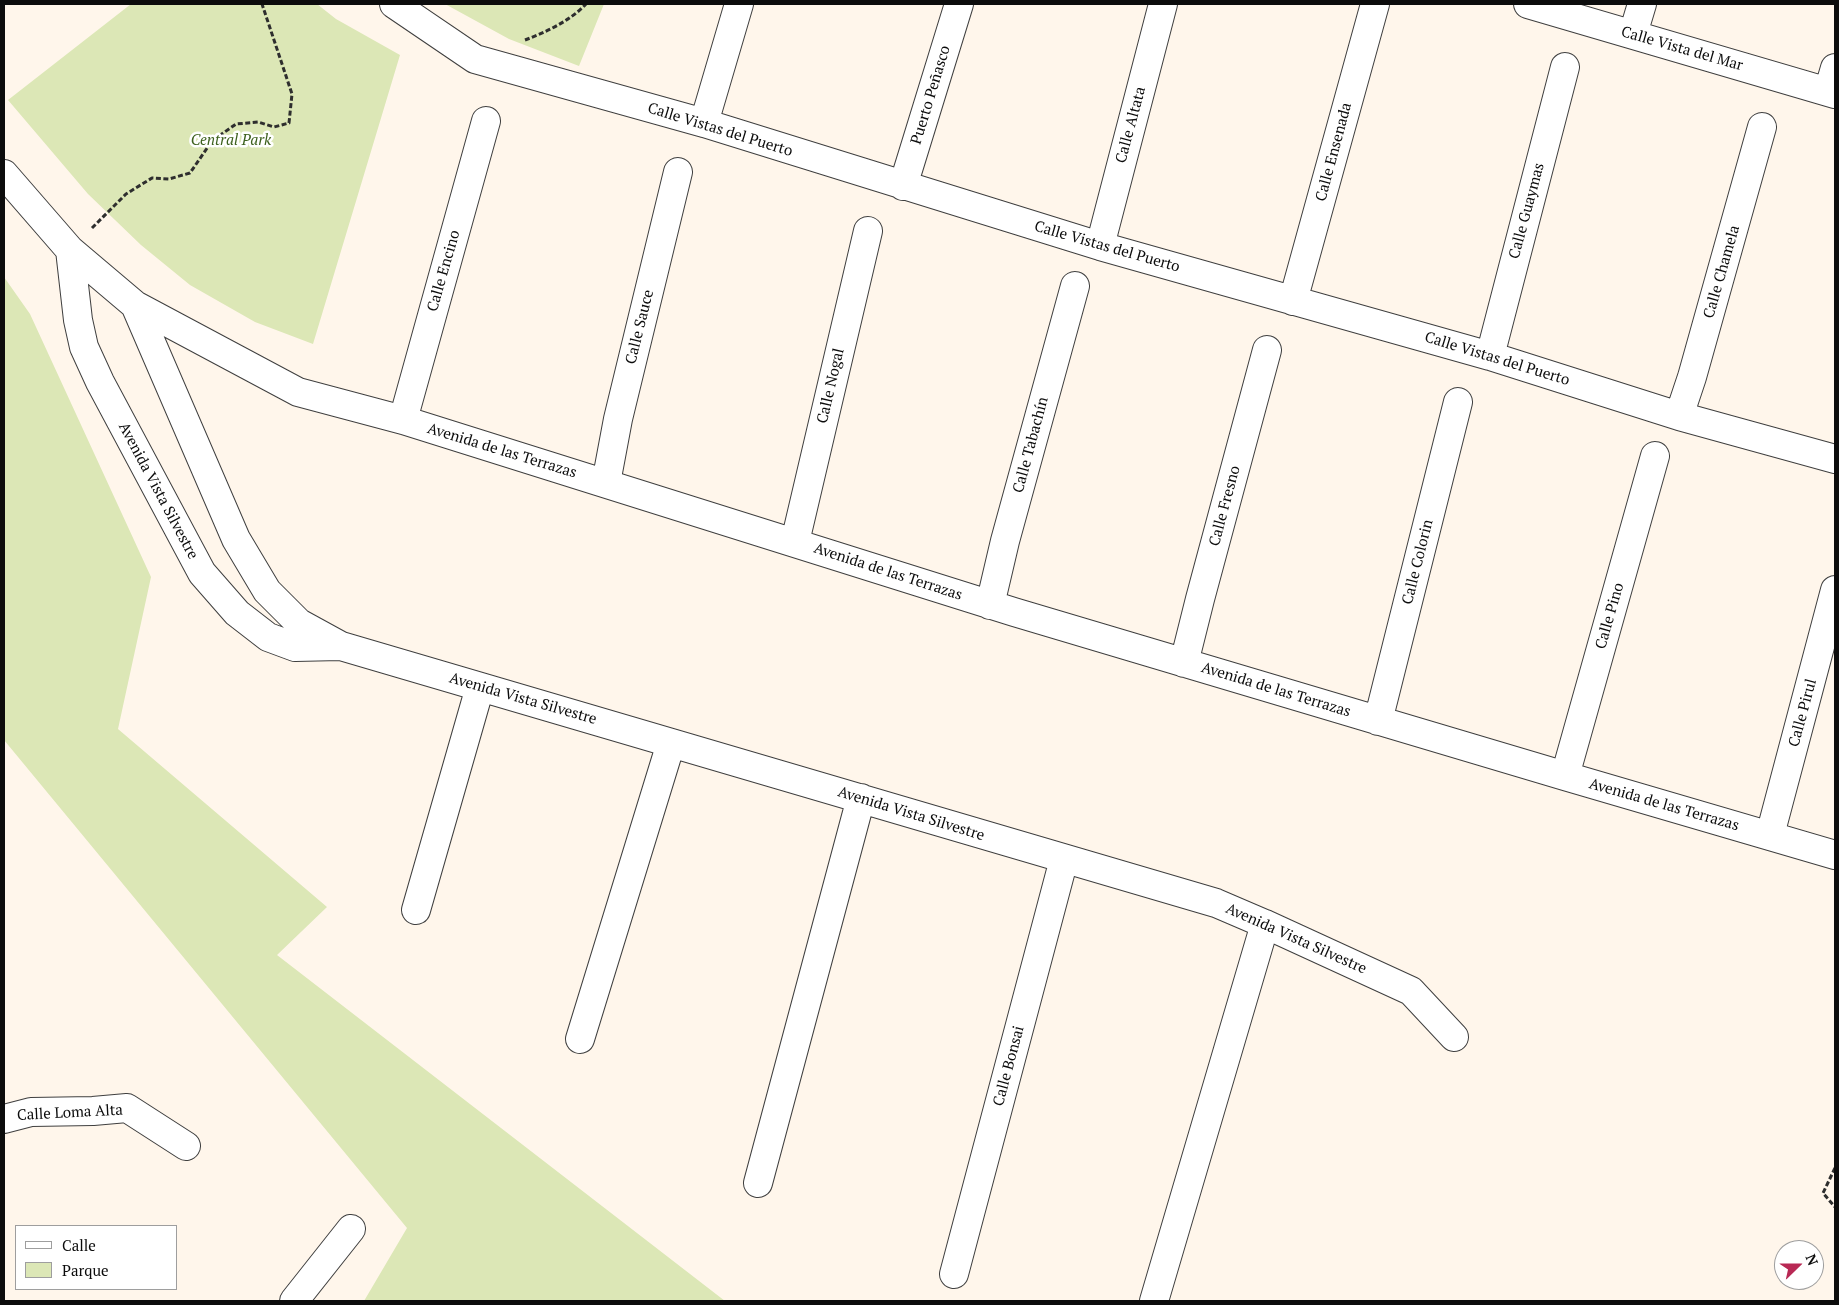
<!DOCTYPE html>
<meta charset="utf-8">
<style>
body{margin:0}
#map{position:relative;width:1839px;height:1305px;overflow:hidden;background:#fff6eb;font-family:"PT Serif",serif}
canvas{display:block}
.frame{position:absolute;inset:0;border:5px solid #0c0c0c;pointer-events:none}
.legend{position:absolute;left:15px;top:1225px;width:162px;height:65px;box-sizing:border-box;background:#fff;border:1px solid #9e9e9e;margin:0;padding:6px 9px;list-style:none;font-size:15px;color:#0c0c0c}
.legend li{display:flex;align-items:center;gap:10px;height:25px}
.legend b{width:25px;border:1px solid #9e9e9e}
.north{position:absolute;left:1774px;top:1240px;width:50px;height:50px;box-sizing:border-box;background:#fff;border:1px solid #9e9e9e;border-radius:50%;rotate:68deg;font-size:14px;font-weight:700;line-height:20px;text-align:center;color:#0c0c0c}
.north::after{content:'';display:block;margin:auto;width:18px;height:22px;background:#b82854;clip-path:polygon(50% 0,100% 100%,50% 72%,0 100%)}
</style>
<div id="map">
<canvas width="1839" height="1305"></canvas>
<div class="frame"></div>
<ul class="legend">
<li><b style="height:6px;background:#fff"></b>Calle</li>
<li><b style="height:14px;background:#dce7b6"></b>Parque</li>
</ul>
<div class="north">N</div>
</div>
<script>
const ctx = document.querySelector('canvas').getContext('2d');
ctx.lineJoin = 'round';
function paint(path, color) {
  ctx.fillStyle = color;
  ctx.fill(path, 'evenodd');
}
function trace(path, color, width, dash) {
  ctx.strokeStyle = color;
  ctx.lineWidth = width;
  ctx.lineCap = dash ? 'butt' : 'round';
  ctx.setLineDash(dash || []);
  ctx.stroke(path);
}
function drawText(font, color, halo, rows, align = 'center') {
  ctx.font = font + ' "PT Serif",serif';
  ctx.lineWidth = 5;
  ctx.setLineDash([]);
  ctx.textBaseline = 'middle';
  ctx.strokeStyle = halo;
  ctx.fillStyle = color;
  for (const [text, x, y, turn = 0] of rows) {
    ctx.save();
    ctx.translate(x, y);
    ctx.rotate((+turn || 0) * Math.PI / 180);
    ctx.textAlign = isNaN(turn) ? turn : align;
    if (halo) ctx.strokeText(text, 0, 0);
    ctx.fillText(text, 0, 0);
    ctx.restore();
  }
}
paint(new Path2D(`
 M131 4H317L336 19 400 55 313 344 255 322 190 285 141 245 88 194 8 100Z
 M445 4H604L579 66 509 39Z
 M4 277 30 314 151 577 118 729 327 907 277 955 725 1301H364L407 1228 4 740Z`), '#dce7b6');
const street = new Path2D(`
 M394 4 475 59 704 123 1100 246 1490 356 1679 416 1835 459
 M1528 4 1835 94
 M1633 34 1642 4
 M1828 92 1835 68
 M704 123 739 4
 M4 174 70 250 135 305 298 392 403 420 1014 612 1565 776 1835 855
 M903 186 959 4
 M1100 246 1163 4
 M70 250 78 320 84 347 100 382 202 573 237 613 268 637 295 647 340 646
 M1293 301 1375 4
 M135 305 236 539 267 591 299 623 341 646 1216 903 1265 924 1411 991 1454 1037
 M1490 356 1565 67
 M1679 416 1692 377 1762 127
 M403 420 486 121
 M606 483 618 419 678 172
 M795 542 868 231
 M990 605 1005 541 1075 286
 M1184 663 1200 599 1267 350
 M1378 721 1458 402
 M1565 776 1655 456
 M1770 835 1835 590
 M416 910 480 687
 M580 1039 671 743
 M4 1119 31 1112 93 1111 127 1108 186 1146
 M758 1183 861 798
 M954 1274 1064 859
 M294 1301 351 1229
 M1154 1301 1265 924`);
trace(street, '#3f3f3f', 30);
trace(new Path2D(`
 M525 40C546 32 570 21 586 4
 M92 228 126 194 152 178 169 179 190 173 212 141 236 124 258 122 274 127 289 123 292 94 262 4
 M1835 1168 1823 1193 1835 1207`), '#2e2e2e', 3, [5, 2.5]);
trace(street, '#fff', 28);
drawText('15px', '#0c0c0c', '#fff', [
 ["Calle Vista del Mar",1682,49,16],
 ["Puerto Peñasco",931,95,-73],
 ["Calle Altata",1131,125,-75],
 ["Calle Vistas del Puerto",720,130,17],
 ["Calle Ensenada",1334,152,-75],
 ["Calle Guaymas",1527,211,-75],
 ["Calle Vistas del Puerto",1107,247,16],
 ["Calle Encino",444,271,-74],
 ["Calle Chamela",1722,272,-74],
 ["Calle Sauce",640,327,-76],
 ["Calle Vistas del Puerto",1497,359,17],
 ["Calle Nogal",831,386,-77],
 ["Calle Tabachín",1031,445,-75],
 ["Avenida de las Terrazas",502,451,17],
 ["Avenida Vista Silvestre",158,491,62],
 ["Calle Fresno",1225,506,-75],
 ["Calle Colorin",1418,562,-76],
 ["Avenida de las Terrazas",888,572,18],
 ["Calle Pino",1610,616,-74],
 ["Avenida de las Terrazas",1276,690,17],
 ["Avenida Vista Silvestre",523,699,16],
 ["Calle Pirul",1803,713,-75],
 ["Avenida de las Terrazas",1664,805,16],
 ["Avenida Vista Silvestre",911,814,17],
 ["Avenida Vista Silvestre",1296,939,24],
 ["Calle Bonsai",1009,1066,-75],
 ["Calle Loma Alta",70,1113,-3]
]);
drawText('italic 15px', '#3d611e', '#fff', [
 ["Central Park",231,141]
]);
</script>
